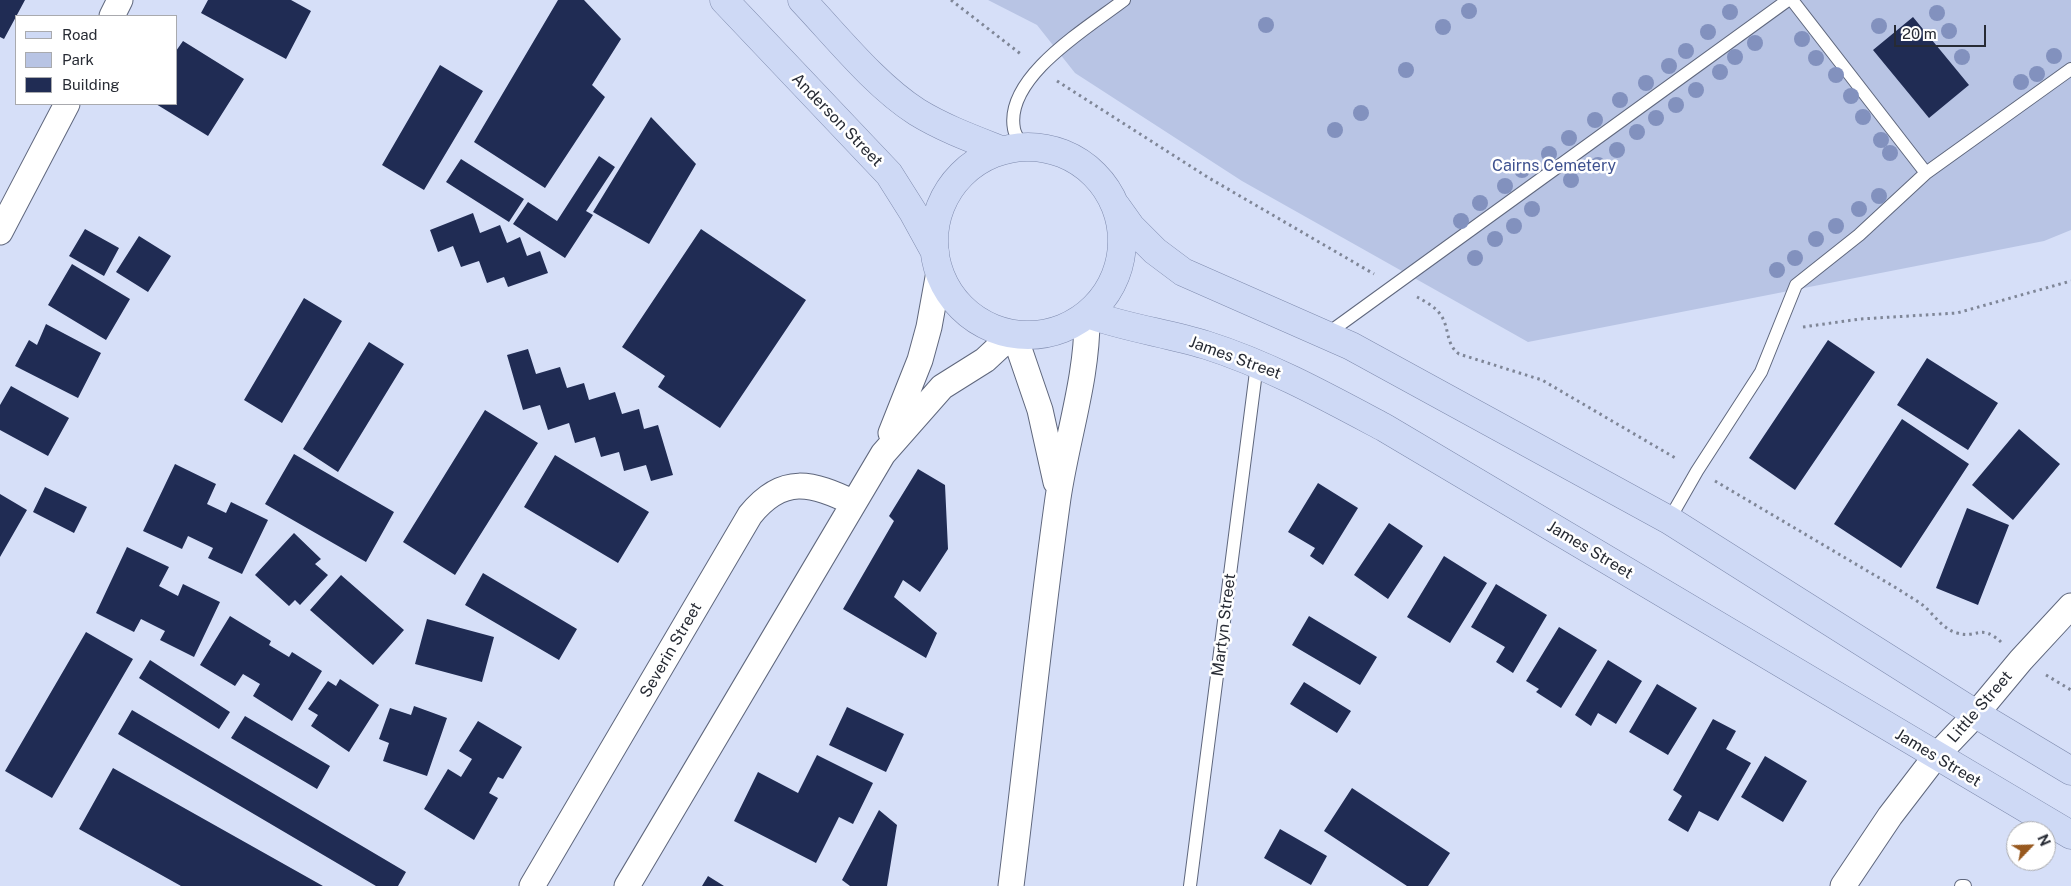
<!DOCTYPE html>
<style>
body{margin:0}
#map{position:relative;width:2071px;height:886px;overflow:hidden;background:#d6dff8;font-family:"Public Sans",sans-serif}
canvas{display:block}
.legend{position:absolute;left:15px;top:15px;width:162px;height:90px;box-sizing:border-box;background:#fff;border:1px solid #a9aaae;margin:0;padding:6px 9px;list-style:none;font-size:15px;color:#272b34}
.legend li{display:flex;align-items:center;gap:10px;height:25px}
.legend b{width:25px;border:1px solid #a9aaae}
.north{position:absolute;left:2006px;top:821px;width:50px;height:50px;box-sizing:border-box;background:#fff;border:1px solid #a9aaae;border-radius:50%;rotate:66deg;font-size:14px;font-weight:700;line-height:20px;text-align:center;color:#272b34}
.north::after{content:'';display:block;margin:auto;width:18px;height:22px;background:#98591f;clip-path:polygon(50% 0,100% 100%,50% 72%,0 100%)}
.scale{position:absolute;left:1894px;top:25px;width:92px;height:22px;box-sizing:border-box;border:2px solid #272b34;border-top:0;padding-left:6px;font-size:15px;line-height:18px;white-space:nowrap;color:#272b34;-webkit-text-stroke:4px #fff;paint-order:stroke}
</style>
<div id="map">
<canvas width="2071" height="886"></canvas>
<ul class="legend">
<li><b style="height:6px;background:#ced9f5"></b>Road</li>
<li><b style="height:14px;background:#b8c4e4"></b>Park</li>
<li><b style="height:14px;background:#202c54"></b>Building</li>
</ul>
<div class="north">N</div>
<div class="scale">20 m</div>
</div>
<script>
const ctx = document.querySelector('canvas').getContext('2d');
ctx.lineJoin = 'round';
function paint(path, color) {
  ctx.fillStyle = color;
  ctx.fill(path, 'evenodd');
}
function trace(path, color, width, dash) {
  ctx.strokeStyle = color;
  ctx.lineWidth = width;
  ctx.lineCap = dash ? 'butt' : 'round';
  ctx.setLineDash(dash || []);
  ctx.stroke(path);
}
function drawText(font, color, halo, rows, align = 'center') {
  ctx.font = font + ' "Public Sans",sans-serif';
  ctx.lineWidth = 5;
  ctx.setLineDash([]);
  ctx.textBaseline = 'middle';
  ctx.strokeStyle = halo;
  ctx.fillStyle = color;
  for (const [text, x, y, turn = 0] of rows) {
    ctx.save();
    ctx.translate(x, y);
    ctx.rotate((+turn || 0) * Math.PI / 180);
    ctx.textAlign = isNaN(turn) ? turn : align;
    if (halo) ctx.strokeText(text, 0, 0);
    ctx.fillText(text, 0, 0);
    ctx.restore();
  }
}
paint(new Path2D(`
 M988 0H2071V230L2044 241 1528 342 1242 181 1075 73 1037 25Z`), '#b8c4e4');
paint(new Path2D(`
 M0 0H25L4 39 0 37Z
 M208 0H291L311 11 286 59 201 13Z
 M558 0H584L621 39 592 85 605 97 545 188 474 142Z
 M1913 17 1969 85 1929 118 1873 50Z
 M183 41 244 79 208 136 156 104H176V51Z
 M440 65 483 91 424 190 382 165Z
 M651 117 696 164 649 244 593 212Z
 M599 156 615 167 586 211 593 215 565 258 513 224 528 202 557 221Z
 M461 159 524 199 509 222 446 182Z
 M473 213 480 233 500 225 507 243 520 237 527 256 540 251 548 273 508 287 504 277 487 283 479 261 461 267 453 246 438 252 430 230Z
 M85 229 119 248 104 276 69 256Z
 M701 229 806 300 720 428 658 387 665 376 622 347Z
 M139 236 171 256 148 292 116 272Z
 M72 264 130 299 106 340 48 305Z
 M304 298 342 321 282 423 244 400Z
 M46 324 101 353 78 398 15 366 29 340 37 345Z
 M1828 340 1875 372 1795 490 1749 458Z
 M369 342 404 364 338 472 303 449Z
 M528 349 536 374 560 367 567 388 584 383 589 400 615 392 622 414 639 409 644 429 658 425 673 475 651 481 646 465 624 471 619 452 601 457 595 437 575 443 569 423 548 430 540 405 523 410 507 355Z
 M1927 358 1998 403 1968 450 1897 405Z
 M11 386 69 418 48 456 0 430V405Z
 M485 410 538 443 455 575 403 542Z
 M1902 419 1969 464 1901 568 1834 524Z
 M2019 429 2060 464 2013 520 1972 485Z
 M294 454 394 512 366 562 265 504Z
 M555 455 649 512 618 563 524 507Z
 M175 464 216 484 207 504 226 513 231 502 268 520 242 574 208 558 213 548 188 536 182 549 143 531Z
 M918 469 945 485 948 549 920 592 903 580 894 597 937 633 926 658 843 609 894 521 889 516Z
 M1318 483 1358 508 1323 565 1310 556 1315 548 1288 532Z
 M45 487 87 507 74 533 33 512Z
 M0 494 27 510 0 557Z
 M1967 508 2009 525 1978 605 1936 588Z
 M1389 523 1423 546 1388 599 1354 575Z
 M294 533 321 559 315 564 328 575 300 605 295 600 289 606 255 575Z
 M127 547 169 567 159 586 178 596 183 584 220 602 194 657 160 640 165 631 141 619 134 632 96 613Z
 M1444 556 1487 583 1450 643 1407 617Z
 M483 573 577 629 559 660 465 605Z
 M341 575 404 630 373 665 310 610Z
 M1496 584 1547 615 1513 673 1496 662 1505 647 1471 627Z
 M230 616 271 641 269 645 289 657 292 652 322 671 292 721 253 696 260 684 243 674 235 686 200 665Z
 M1309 616 1377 657 1360 685 1292 645Z
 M427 619 494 637 482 682 415 664Z
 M1559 627 1597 650 1561 708 1536 692 1539 689 1526 681Z
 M86 632 133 659 52 798 5 771Z
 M150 660 230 712 219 729 139 678Z
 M1608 660 1642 681 1616 724 1598 713 1591 726 1575 715Z
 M340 679 379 705 349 752 311 726 318 715 308 709 328 681 336 686Z
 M1304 682 1351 711 1337 733 1290 704Z
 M1657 684 1697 708 1668 755 1629 732Z
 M414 706 447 718 427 776 383 761 389 743 379 739 390 708 411 715Z
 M847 707 904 734 886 772 829 745Z
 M132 710 406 872 398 886H376L118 734Z
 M245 716 330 766 317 789 231 738Z
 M1713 719 1736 731 1726 749 1751 763 1718 821 1699 811 1688 832 1668 820 1682 796 1673 790Z
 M478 721 522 747 503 779 498 777 489 793 498 798 474 840 424 809 448 769 461 777 472 759 459 751Z
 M817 755 873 783 853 824 839 817 816 863 734 821 758 772 798 793Z
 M1765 756 1807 781 1783 822 1741 797Z
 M113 768 323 886H181L79 829Z
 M1352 788 1450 853 1428 886H1407L1324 831Z
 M879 810 897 825 887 886H850L842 880Z
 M1280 829 1327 856 1311 885 1264 858Z
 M708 876 724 886H702Z`), '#202c54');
const lane = new Path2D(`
 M1792 0 1926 173 2071 69
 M1022 146C1020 141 1015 135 1014 129 1004 77 1089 27 1124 0
 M1327 334 1788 0
 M1669 520 1697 471 1761 372 1796 285 1859 235 1926 173
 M1190 886 1257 364
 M1961 886H1965`);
const street = new Path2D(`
 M112 16 120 0
 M0 232 67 104
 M1014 334 1040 410 1056 482
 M891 433 920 360 929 327 939 272
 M532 886 750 515C783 474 812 483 854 503
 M627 886 883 454 942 387 985 360 1013 334
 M1011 886C1027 757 1040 627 1058 498 1067 437 1088 377 1087 315
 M1843 886 1890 816 1936 756 1976 714 2021 660 2071 606`);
const primary = new Path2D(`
 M724 0 889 174 913 212 935 252
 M802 0C837 37 875 85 917 112 943 128 973 139 1001 150
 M934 241a94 94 0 1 1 188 0a94 94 0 1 1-188 0Z
 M1116 206 1131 227 1155 251 1183 272 1351 346 1669 520 1976 714 2071 771
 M1088 314C1126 328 1167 333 1206 345 1269 365 1327 397 1385 428L2071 835`);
trace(lane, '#5f677d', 14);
trace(street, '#5f677d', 27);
trace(primary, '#7f8bae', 29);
trace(new Path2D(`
 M951 0 1022 55
 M1057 81 1209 178 1374 274
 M1417 297C1425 301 1435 307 1440 314 1450 327 1445 344 1459 354L1542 380 1677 459
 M1803 327 1860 319 1957 313 2071 281
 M1715 481 1898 589C1907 595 1916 600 1924 606 1934 615 1944 630 1957 633 1978 639 1980 623 2001 642
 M2046 675 2071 690`), '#7f8697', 3, [2.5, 4]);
trace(lane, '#fff', 12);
trace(street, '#fff', 25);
trace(primary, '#ced9f5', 28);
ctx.fillStyle = '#8291be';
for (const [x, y] of [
 [1469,11],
 [1730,12],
 [1937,13],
 [1266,25],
 [1879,26],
 [1443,27],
 [1949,31],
 [1708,32],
 [1802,39],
 [1755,43],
 [1686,51],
 [2054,56],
 [1735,57],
 [1962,57],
 [1816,58],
 [1669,66],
 [1406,70],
 [1720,72],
 [2037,74],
 [1836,75],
 [2021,82],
 [1646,83],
 [1696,90],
 [1851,96],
 [1620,100],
 [1676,105],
 [1361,113],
 [1863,117],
 [1656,118],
 [1595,120],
 [1335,130],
 [1637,132],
 [1569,138],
 [1881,140],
 [1617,150],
 [1890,153],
 [1549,154],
 [1598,165],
 [1522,170],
 [1571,180],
 [1505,186],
 [1879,196],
 [1480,203],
 [1532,209],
 [1859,209],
 [1461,221],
 [1514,226],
 [1836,226],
 [1495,239],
 [1816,239],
 [1475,258],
 [1795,258],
 [1777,270]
]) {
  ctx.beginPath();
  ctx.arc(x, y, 8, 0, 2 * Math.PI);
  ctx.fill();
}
drawText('16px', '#272b34', '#fff', [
 ["Anderson Street",837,120,46],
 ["James Street",1235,358,20],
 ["James Street",1590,550,31],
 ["Martyn Street",1224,625,-83],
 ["Severin Street",671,650,-60],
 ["Little Street",1980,707,-49],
 ["James Street",1938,758,31]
]);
drawText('16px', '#3e518f', '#fff', [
 ["Cairns Cemetery",1554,166]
]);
</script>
